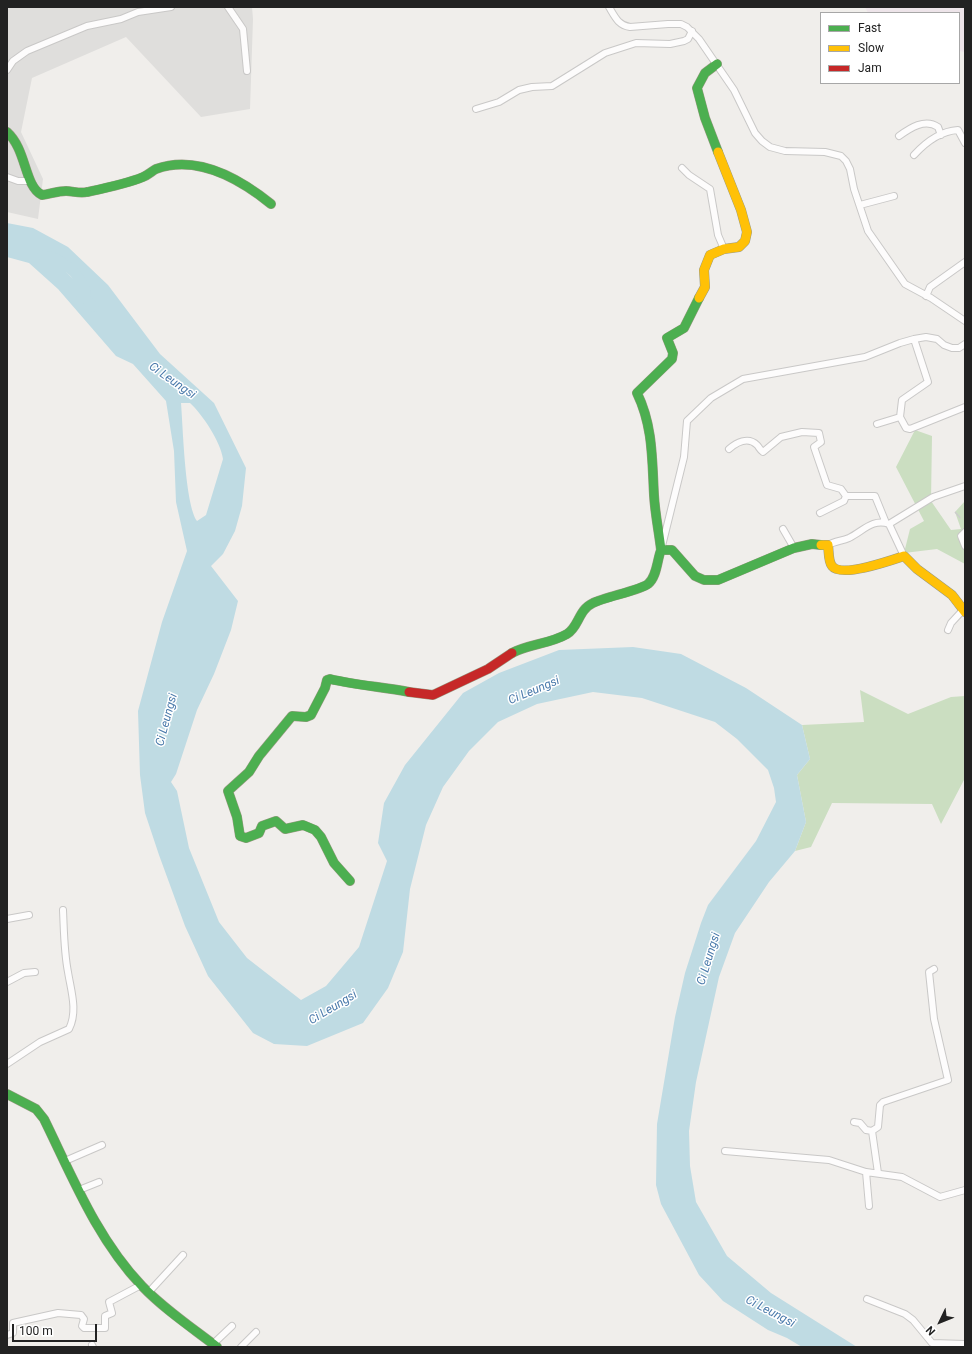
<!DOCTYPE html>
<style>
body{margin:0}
#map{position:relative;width:972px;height:1354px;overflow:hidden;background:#f0eeeb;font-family:Roboto,sans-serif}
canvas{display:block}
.frame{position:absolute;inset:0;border:8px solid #222;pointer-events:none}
.legend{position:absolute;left:820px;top:12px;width:140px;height:72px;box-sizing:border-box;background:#fff;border:1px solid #a7a7a7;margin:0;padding:5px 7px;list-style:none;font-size:12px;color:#222}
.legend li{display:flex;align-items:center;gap:8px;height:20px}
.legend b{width:20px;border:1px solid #a7a7a7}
.north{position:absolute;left:920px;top:1302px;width:40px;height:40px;-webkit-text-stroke:3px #fff;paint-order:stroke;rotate:227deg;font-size:11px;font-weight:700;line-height:16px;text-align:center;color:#222}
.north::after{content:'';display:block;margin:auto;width:14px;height:18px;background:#222;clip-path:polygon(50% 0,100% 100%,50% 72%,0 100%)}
.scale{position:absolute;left:12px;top:1324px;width:85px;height:18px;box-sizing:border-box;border:2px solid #222;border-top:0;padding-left:5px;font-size:12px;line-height:14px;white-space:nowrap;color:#222;-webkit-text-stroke:3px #fff;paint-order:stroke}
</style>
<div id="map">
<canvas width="972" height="1354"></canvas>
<div class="frame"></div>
<ul class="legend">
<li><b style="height:5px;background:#4caf50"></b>Fast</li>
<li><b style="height:5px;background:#ffc107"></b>Slow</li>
<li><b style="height:5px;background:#c62828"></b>Jam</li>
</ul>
<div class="north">N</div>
<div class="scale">100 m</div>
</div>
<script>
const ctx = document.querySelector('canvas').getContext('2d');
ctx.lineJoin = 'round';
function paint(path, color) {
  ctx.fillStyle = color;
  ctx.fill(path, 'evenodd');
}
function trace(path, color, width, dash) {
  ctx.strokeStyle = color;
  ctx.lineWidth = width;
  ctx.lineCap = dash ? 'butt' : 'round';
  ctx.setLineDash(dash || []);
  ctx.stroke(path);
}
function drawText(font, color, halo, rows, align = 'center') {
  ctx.font = font + ' Roboto,sans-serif';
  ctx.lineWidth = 3;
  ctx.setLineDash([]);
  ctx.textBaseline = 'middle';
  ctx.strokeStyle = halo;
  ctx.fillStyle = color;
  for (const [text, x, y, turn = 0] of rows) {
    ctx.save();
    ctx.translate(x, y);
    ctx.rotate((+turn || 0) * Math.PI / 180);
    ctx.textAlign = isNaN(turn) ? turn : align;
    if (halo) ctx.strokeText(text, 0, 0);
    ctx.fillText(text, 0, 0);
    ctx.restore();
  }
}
paint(new Path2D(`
 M7 7H252L253 19 250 109 201 117 126 37 32 78 21 132 43 179 38 219 7 212Z`), '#dfdedc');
paint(new Path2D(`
 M865 7H965V52L959 51V13H868Z`), '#ede4e9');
paint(new Path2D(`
 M915 430 932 436 931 501 951 530 961 529 955 512 965 501V564L937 549 904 553 910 529 924 521 896 467Z
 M860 690 908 714 951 697 965 696V778L941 824 932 804 832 803 811 847 795 851 806 822 797 775 810 759 802 725 864 722Z`), '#cbdec1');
paint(new Path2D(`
 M7 223 33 228 68 247 108 285 160 354 214 403 246 468 242 506 235 531 223 554 211 566 238 601 231 630 214 674 197 710 176 774 171 782 177 791 189 848 219 922 247 958 301 1000 326 986 359 947 387 861 378 843 384 803 405 765 463 693 499 673 559 650 633 647 681 654 746 688 802 725 810 759 797 775 806 822 795 851 769 882 735 933 719 977 696 1082 689 1131 690 1166 696 1202 727 1256 771 1293 857 1347H802L787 1338 768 1330 723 1301 699 1275 661 1204 656 1185 657 1124 675 1017 685 973 701 923 708 905 756 841 776 802 774 788 768 770 737 739 715 722 642 698 593 692 537 704 498 722 469 751 443 787 426 825 410 889 403 952 388 988 363 1023 307 1046 274 1044 253 1033 208 976 185 926 159 855 145 813 140 775 138 711 162 622 187 551 176 502 174 451 166 401 133 364 116 356 58 289 29 263 7 257ZM43 255C59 257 87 278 86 297L68 283ZM181 403H190C202 414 221 442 223 459L206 515 197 521C185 504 183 428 181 403Z`), '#bfdbe3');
trace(new Path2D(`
 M42 255 94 307
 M50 256C65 262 87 280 86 297`), '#bfdbe3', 10);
const street = new Path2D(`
 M228 7 243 29 247 71
 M609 7C615 17 618 25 630 27L668 24H681L687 27 699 39 734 90 755 133 762 141 770 147 785 151 825 152 841 156 846 161 850 169 854 189 868 231 905 284 931 298 965 321
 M7 70 13 61 27 51 87 26 121 19 138 12 171 7
 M476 109 499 102 519 90 532 87 552 86 605 53 636 43 670 44 684 41 688 39 692 31
 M899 136C910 128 925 118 938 127L941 135
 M914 155C925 143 940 131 958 130L965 143
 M682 168 689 175 710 189 718 235 724 249
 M7 177 18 181H30
 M860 205 894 196
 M926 296 930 287 965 262
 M900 417 906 428 910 429 965 407
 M877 424 900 417 902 400 928 382 914 339
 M729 449C736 443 748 436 757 445 759 447 760 450 763 452L781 437 802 432 819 433 821 442 814 447 827 485 841 489 846 496H875L886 523
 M820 513 844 501 846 496
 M889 524 904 556
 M783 529 794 548
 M965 532 961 536 965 546
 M828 545C835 541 842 541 849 538 863 531 873 518 889 524L933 497 965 486
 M662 546 684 457 687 421 711 398 743 379 865 357 900 343 914 339 926 337 937 339 944 345 952 348H959L965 344
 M948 630 951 623 963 610
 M7 919 29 915
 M7 982 24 973 35 972
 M7 1064 40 1042 69 1029C78 1011 71 991 68 972 64 952 64 931 63 910
 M854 1122 860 1123 866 1130 872 1131 878 1173
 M872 1131 878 1127 880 1105 883 1102 948 1080 934 1019 929 972 934 969
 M725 1151 829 1160 866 1172 902 1177 940 1197 965 1190
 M65 1161 102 1145
 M866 1172 869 1206
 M79 1190 99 1182
 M149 1292 183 1255
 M867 1299 905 1314 913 1320 932 1343 965 1344
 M7 1335 13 1333V1323L58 1313 81 1315 84 1319 82 1326 84 1328H105V1316L112 1313 109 1302 141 1285
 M213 1344 232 1326
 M92 1345 93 1347
 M241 1347 256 1332`);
const fast = new Path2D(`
 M717 64 705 73 697 88 705 118 718 152
 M7 132C27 150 24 186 42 195 50 194 58 191 66 191 73 191 80 194 87 192 106 188 126 184 143 177 148 175 152 171 156 169 198 154 240 179 271 204
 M661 550C659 532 655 514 654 495 652 459 653 426 637 393L672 359 673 353 667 338 684 328 699 298
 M512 653C529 644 550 644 567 634 579 627 578 610 593 603 605 597 641 590 648 584 657 577 657 560 661 550H672L695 576 704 580H718L794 548 812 544 821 545
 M350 881 334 863 321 837 315 830 303 825 285 829 276 821 262 826 259 833 246 838 240 836 237 817 228 791 249 772 259 756 292 716 306 717 311 715 325 688 327 680 330 679C356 685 382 687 409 692
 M7 1094 36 1109 44 1119C72 1176 97 1239 142 1286 164 1309 191 1327 217 1347`);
const slow = new Path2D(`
 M699 298 705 287 704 270 710 255 724 249 739 247 745 241 747 232 741 210 718 152
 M821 545H828C829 551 828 561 832 566 841 578 892 560 904 556L917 569 952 595 965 612`);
const jam = new Path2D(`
 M409 692 433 695 488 669 512 653`);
trace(street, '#c9c8c7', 8);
trace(fast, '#999a82', 10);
trace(slow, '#999a82', 10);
trace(jam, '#999a82', 10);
trace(street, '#fdfcfc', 6);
trace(fast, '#4caf50', 9);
trace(slow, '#ffc107', 9);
trace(jam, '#c62828', 9);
trace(new Path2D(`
 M955 512 965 523`), '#ccc', 1.5, [8, 8]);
drawText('italic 12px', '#4a7aab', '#fff', [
 ["Ci Leungsi",172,381,35],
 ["Ci Leungsi",534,691,-23],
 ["Ci Leungsi",167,720,-75],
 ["Ci Leungsi",709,959,-73],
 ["Ci Leungsi",333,1008,-31],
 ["Ci Leungsi",770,1312,28]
]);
</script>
